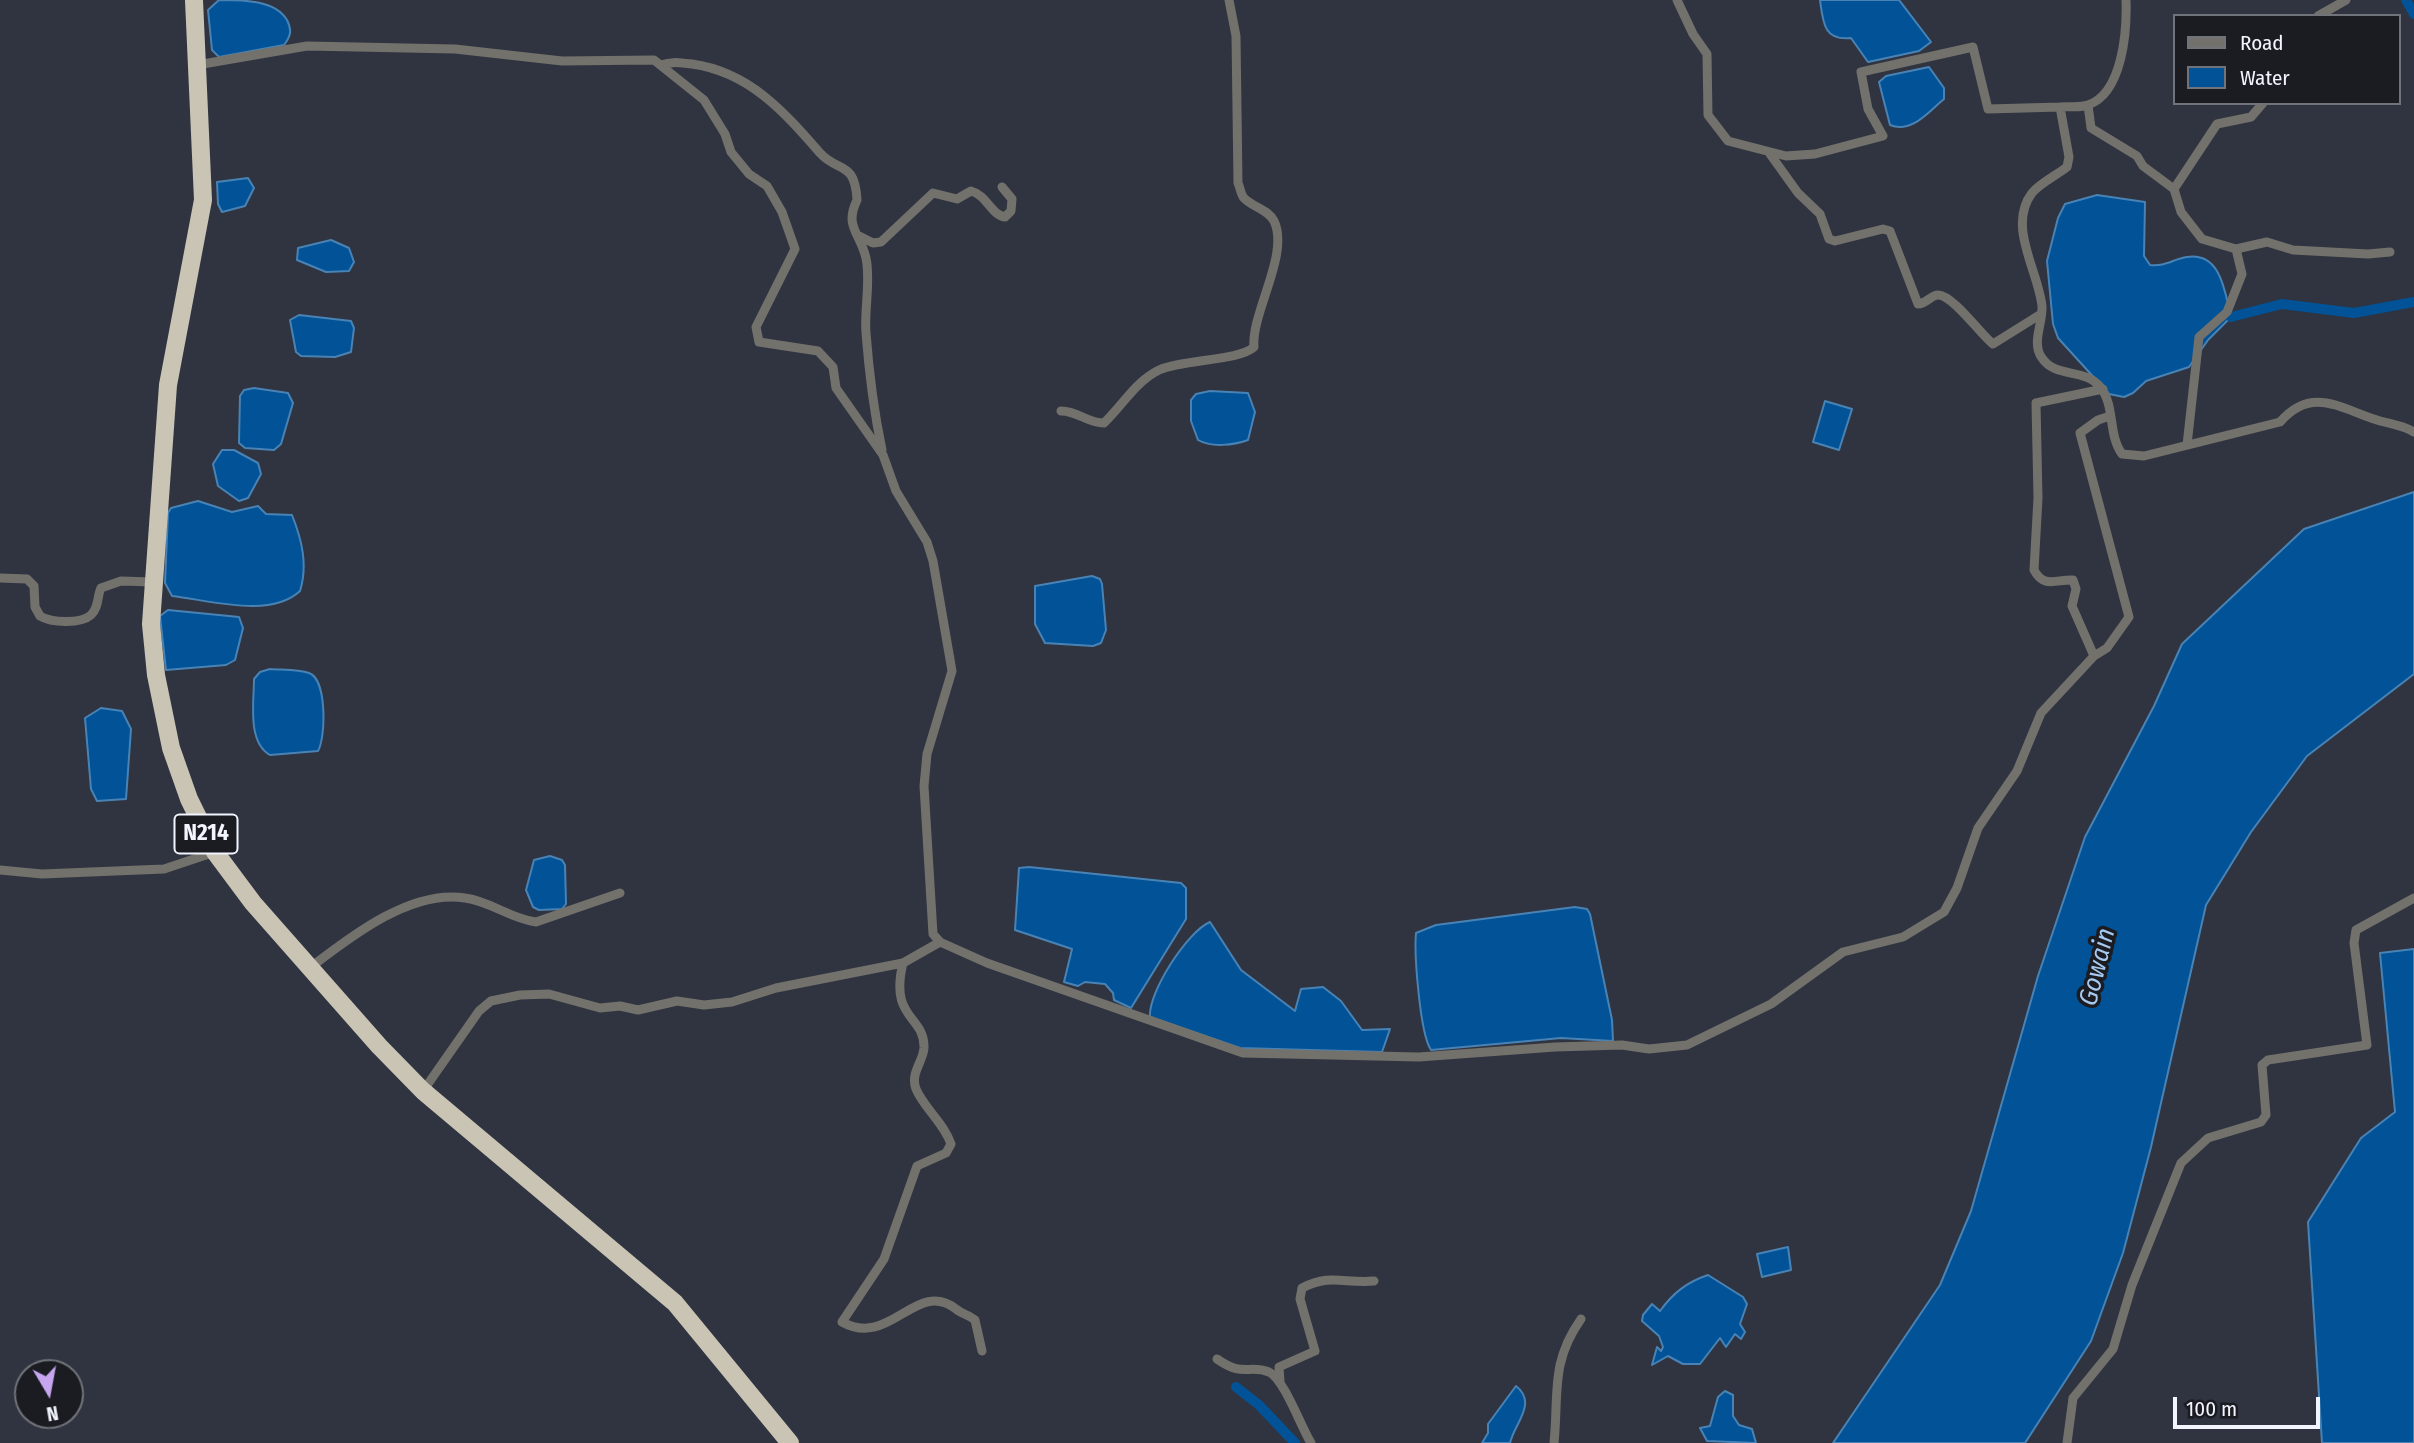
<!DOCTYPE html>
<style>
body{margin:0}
#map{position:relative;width:2414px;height:1443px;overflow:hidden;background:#2f3440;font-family:"Fira Sans Condensed",sans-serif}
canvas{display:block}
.legend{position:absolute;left:2173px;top:14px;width:228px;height:91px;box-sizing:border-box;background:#1a1c21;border:2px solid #707379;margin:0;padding:9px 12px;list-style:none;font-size:21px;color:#f2f5fd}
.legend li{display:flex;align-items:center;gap:14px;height:35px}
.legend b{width:35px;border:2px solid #707379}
.north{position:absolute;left:14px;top:1359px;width:70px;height:70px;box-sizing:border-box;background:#1a1c21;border:2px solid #707379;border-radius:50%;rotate:170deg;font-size:19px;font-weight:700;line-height:28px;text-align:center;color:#f2f5fd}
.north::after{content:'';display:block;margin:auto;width:24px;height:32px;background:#c7a6ef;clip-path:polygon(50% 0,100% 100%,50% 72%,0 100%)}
.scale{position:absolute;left:2173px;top:1397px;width:147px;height:32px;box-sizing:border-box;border:4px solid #f2f5fd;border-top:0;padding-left:9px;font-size:21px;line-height:24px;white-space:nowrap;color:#f2f5fd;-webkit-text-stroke:5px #1a1c21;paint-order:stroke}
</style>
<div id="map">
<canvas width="2414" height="1443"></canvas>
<ul class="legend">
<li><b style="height:9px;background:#73716b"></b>Road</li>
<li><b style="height:19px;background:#015296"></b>Water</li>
</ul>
<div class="north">N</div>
<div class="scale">100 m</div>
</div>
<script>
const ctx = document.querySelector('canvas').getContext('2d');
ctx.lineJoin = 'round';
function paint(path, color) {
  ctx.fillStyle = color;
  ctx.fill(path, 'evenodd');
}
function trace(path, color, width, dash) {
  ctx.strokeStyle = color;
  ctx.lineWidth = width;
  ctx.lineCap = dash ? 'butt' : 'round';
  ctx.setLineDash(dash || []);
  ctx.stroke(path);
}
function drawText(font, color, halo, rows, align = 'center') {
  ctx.font = font + ' "Fira Sans Condensed",sans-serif';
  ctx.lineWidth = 7;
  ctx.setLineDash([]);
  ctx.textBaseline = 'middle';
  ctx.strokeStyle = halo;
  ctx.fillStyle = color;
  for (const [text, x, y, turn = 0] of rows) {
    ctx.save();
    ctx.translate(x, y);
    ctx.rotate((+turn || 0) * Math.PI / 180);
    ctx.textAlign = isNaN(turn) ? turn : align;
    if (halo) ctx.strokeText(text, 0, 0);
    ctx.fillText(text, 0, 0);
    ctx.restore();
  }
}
const water = new Path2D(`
 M219 0C244 0 275 0 287 20 292 30 291 36 284 45L219 57 212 50 208 10Z
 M1820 0H1899L1931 42 1919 51 1868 62 1851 38C1824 41 1823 23 1820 0Z
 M1929 67 1944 88V99C1929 111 1912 134 1890 125L1879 82 1886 76Z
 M248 178 254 188 245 206 222 212 218 204 217 182Z
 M2097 195 2145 202 2144 256 2150 265C2165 267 2173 259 2187 257 2222 252 2225 294 2231 317L2208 340 2189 367 2146 381 2133 393 2124 397 2109 394 2058 338 2053 324 2047 261 2058 218 2065 204Z
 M331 240 349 248 354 262 349 271 326 272 297 260 298 248Z
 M299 315 351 321 354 328 351 352 335 357 301 356 296 352 290 320Z
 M254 388 288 393 293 403 281 444 274 450 245 448 239 443 240 396 244 390Z
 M1210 391 1248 393 1255 412 1248 440C1234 445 1212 448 1198 440L1191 421V400L1196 394Z
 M1825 401 1852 409 1839 450 1813 442Z
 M222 450H234L258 463 261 474 248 498 239 501 218 486 213 464Z
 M2414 492V674L2307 756 2251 832 2206 905 2151 1147 2123 1253 2091 1341 2025 1443H1833L1940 1285 1971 1211 2038 976 2085 837 2154 706 2182 644 2304 529Z
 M198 501 232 512 258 506 266 514 292 515C302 540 308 565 300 591 270 619 209 600 172 596L165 583 168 513 171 508Z
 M1092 576 1100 579 1102 584 1106 630 1101 643 1093 646 1045 643 1035 624V586Z
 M168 610 239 617 243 628 235 660 226 665 166 670 160 616Z
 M270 669C282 670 298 669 309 673 327 679 326 737 318 751L270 755C247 742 254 702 254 679L260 672Z
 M101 708 122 711 131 729 126 799 97 801 91 789 85 718Z
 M550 856 562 860 565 865 566 904 562 909 539 910 533 907 526 890 534 860Z
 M1029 867 1181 883 1186 888V919L1131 1008 1114 1000 1113 993 1105 984 1085 982 1078 986 1064 982 1072 949 1015 930 1019 868Z
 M1575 907 1587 909 1590 914 1612 1020 1613 1041 1561 1038 1431 1050C1420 1034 1414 954 1416 933L1436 925Z
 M1210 922 1241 970 1295 1011 1301 989 1323 987 1341 1001 1362 1030 1390 1029 1382 1052 1240 1048 1150 1017C1148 992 1188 931 1210 922Z
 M2414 949V1443H2322L2308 1222 2361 1138 2395 1112 2380 953Z
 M1788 1247 1791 1270 1762 1277 1757 1254Z
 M1708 1275 1743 1297 1747 1304 1740 1324 1745 1332 1741 1339 1735 1334 1726 1347 1720 1338 1700 1364H1683L1668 1356 1652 1365 1657 1347 1661 1351 1663 1347 1659 1336 1642 1321 1643 1315 1652 1304 1660 1311C1673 1293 1687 1282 1708 1275Z
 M1516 1386C1538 1403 1514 1424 1510 1443H1482L1488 1433V1424Z
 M1725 1391 1733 1395V1416L1739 1425 1752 1429 1756 1443 1707 1441 1700 1428 1710 1426 1718 1397Z`);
paint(water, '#015296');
trace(water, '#4983b5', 2);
trace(new Path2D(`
 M2406 0 2414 14
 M2231 317 2282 304 2354 313 2414 302
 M1236 1387 1259 1405 1295 1443`), '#015296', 10);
trace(new Path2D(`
 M1677 0 1693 34 1707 54 1708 115 1728 141 1786 156 1815 154 1883 136 1868 109 1861 72 1973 47 1988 109 2060 107 2069 157 2067 167C2057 175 2040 183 2032 193 2007 226 2038 270 2042 306 2043 324 2031 343 2042 358 2056 379 2085 367 2101 388 2115 406 2108 435 2122 454L2144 456 2280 422C2312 385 2341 409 2377 420 2390 424 2402 425 2414 432
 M2318 16 2346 0
 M197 65 307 46 455 49 562 61 654 60 704 100 725 134 731 152 749 174 767 186 782 212 795 249 756 327 759 342 818 351 833 367 836 388 883 455 896 491 927 542 933 561 952 671 927 754 924 786 933 934 940 942 987 963 1243 1053 1419 1057 1555 1047 1622 1045 1649 1049 1687 1045 1771 1004 1843 952 1903 937 1944 912 1957 888 1978 828 2017 771 2041 713 2094 656 2072 606 2076 589 2073 580C2057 579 2044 589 2034 570L2038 498 2036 403 2103 389
 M661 65C673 61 680 63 692 64 750 72 785 113 820 153 838 173 855 160 857 200 844 227 860 232 866 258 871 282 864 309 866 333 869 372 874 412 882 450
 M2088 105 2091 128 2137 156 2143 166 2174 189 2181 212 2202 239 2236 249 2267 242 2293 250 2368 254 2390 252
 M2060 107C2068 106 2081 108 2088 105 2123 93 2127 30 2126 0
 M1770 154 1798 193 1820 214 1829 239 1835 241 1883 229 1890 231 1918 304C1926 304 1931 295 1938 295 1953 295 1982 336 1993 344L2041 314
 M2174 189 2217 124 2251 117 2263 103
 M859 236 873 243 881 242 933 193 957 199 971 191C987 195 991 215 1005 217L1011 211 1012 199 1002 187
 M1061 411C1078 411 1087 423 1104 423 1123 405 1135 382 1159 370 1184 359 1239 361 1254 347 1251 313 1290 254 1274 221 1268 209 1252 207 1244 198 1241 195 1240 187 1238 183L1236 36 1229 0
 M2187 445 2199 337 2227 312 2242 274 2236 249
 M0 578 27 579 34 586 35 607 40 616C51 623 81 624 91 615 99 608 97 596 101 588L121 581 153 582
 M2094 656 2107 648 2129 617 2080 433 2098 420 2110 416
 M0 870 42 874 164 869 215 852
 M903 963C889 1020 925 1015 924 1048 923 1062 910 1073 916 1089 924 1108 944 1123 951 1144L946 1153 917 1166 884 1259 842 1322C890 1349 916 1278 956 1309 962 1314 969 1315 975 1320L982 1351
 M311 967C350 937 411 889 465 898 490 901 511 919 536 922L620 893
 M423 1091 479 1011 491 1001 520 995 549 994 600 1008 620 1006 638 1010 677 1001 704 1005 732 1002 776 988 903 963 940 942
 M1217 1359C1244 1378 1248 1364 1269 1372 1284 1379 1301 1427 1311 1443
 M1280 1382 1279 1367 1315 1351 1300 1299 1302 1288C1331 1273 1345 1284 1374 1281
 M1554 1443C1559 1394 1550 1363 1581 1319
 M2067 1443 2073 1398 2113 1349 2132 1285 2181 1163 2208 1138 2261 1122 2266 1115 2262 1065 2268 1060 2367 1045 2354 943 2356 930 2414 898`), '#73716b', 9);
trace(new Path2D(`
 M194 0 203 200 168 385 151 624 156 675 171 748 189 799 215 852 253 903 379 1046 423 1091 675 1303 790 1443`), '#c9c4b4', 18);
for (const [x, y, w] of [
 [206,834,63]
]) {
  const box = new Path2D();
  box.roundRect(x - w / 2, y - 19.5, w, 39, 5);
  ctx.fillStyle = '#1a1c21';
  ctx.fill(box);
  trace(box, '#f2f5fd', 2);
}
drawText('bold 23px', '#f2f5fd', null, [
 ["N214",206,834]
]);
drawText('italic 26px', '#a8c9ef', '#1a1c21', [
 ["Gowain",2098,967,-76]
]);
</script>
